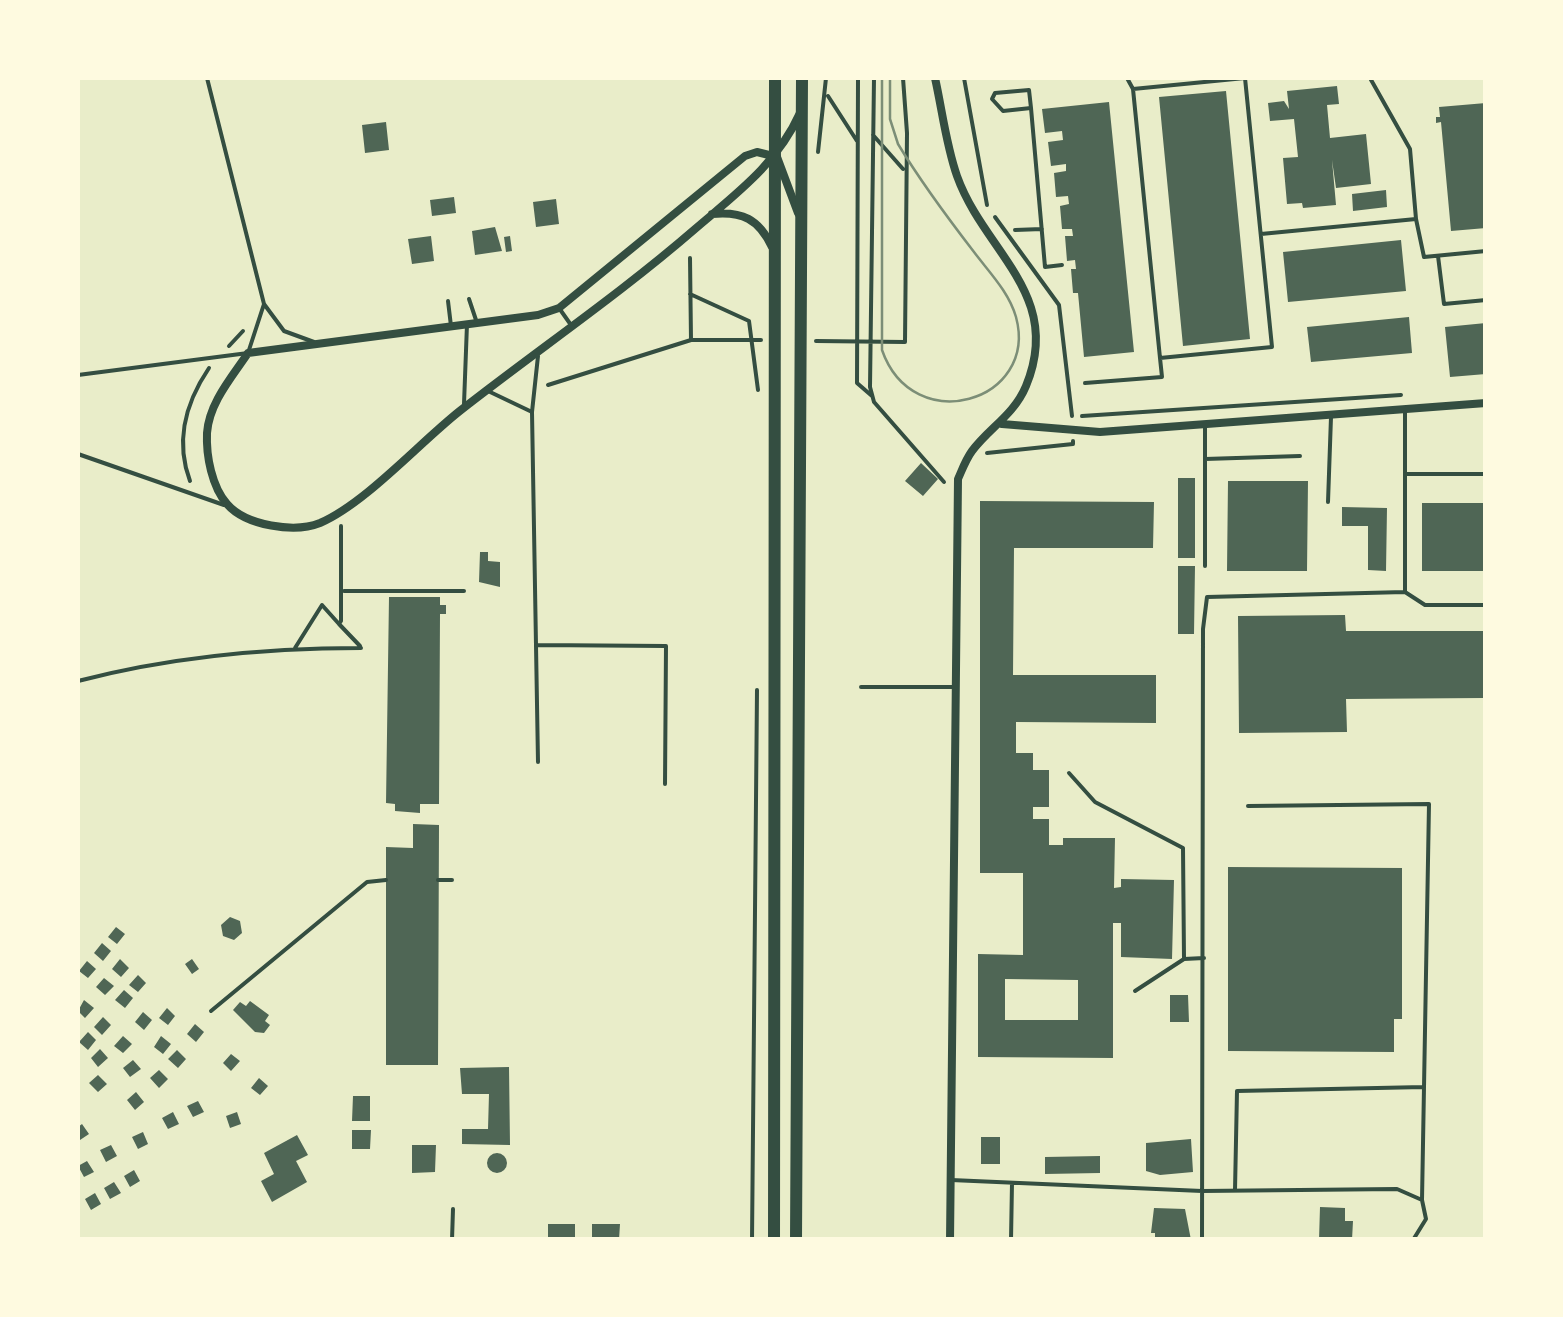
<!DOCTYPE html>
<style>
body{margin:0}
#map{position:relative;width:1563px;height:1317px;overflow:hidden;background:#e9edc9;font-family:Merriweather,serif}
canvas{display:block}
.frame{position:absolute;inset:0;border:80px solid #fefae0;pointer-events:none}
</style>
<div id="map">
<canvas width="1563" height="1317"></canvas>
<div class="frame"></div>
</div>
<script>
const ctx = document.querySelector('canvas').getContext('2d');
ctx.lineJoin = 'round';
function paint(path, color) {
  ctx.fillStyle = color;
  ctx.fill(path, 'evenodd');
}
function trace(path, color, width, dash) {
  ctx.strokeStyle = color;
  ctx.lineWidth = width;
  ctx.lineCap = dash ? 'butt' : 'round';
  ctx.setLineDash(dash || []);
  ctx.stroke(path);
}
paint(new Path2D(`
 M1337 86 1339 104 1327 105 1330 138 1366 134 1371 184 1336 188 1332 160 1336 205 1303 208 1302 203 1287 204 1283 158 1298 157 1294 119 1270 121 1268 103 1284 101 1289 109 1287 91Z
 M1226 91 1250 339 1183 346 1159 97Z
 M1109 102 1134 352 1084 357 1078 293H1073L1071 269H1076L1075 260 1067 261 1065 236H1073L1072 229H1062L1060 206 1069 204 1068 196 1056 197 1054 173 1066 171V164L1051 166 1048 142 1063 140 1062 131 1045 133 1042 109Z
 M1486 103V228L1451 231 1441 122 1436 123V117H1440L1439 107Z
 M386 122 389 150 365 153 362 125Z
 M1386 190 1387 207 1353 211 1352 194Z
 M454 197 456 213 432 216 430 200Z
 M556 199 559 224 536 227 533 202Z
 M495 227 502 251 475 255 472 231Z
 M431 236 434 261 412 264 408 239Z
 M510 236 512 251 506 252 504 237Z
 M1401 240 1406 291 1288 302 1283 252Z
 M1409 317 1412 353 1311 362 1307 327Z
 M1486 323V374L1450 377 1445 327Z
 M921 463 938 479 923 496 905 481Z
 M1178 478H1195V558H1178Z
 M1228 481H1308L1307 571H1227Z
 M980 501 1154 502 1153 548H1014L1013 675H1156V723L1016 722V753H1033V770H1049V807H1033V819H1049V845H1063V838H1115L1114 888 1121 887V879L1174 880 1172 959 1121 957V923H1113V1058L978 1057V954L1023 955V873H980ZM1005 979 1078 980V1020H1005Z
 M1422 503H1486V571H1422Z
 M1342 507 1387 508 1386 571 1368 570V526H1342Z
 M480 552H488V561L500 562V587L479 582Z
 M1178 566H1195L1194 634H1178Z
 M389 597H440V605H446V614H440L439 804H420V813L395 811V804L386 803Z
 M1345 615 1346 631H1483V698L1346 699 1347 732 1239 733 1238 616Z
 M413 824 439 825 438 1065H386V847L413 848Z
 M1228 867 1402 868V1019H1394V1052L1228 1051Z
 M230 917 240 921 242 933 234 940 223 936 221 925Z
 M116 927 125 934 117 944 108 937Z
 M102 943 111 951 103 961 94 953Z
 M120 959 129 968 121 977 112 969Z
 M192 959 199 969 192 974 185 964Z
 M87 961 96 969 88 978 79 971Z
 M138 975 146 983 138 992 129 985Z
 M104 978 114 986 105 995 96 987Z
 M124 990 133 998 125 1008 115 1000Z
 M1170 995H1188L1189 1022H1170Z
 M84 1000 94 1008 85 1018 78 1011Z
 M250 1001 269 1015 265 1021 270 1025 264 1033 255 1032 233 1010 240 1002 246 1006Z
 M167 1008 175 1016 168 1025 159 1018Z
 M143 1012 152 1020 144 1030 135 1022Z
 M103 1017 111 1025 102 1035 94 1027Z
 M195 1024 204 1032 196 1042 187 1034Z
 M88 1032 96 1040 88 1050 79 1042Z
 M123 1036 132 1044 123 1053 114 1046Z
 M161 1036 171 1044 163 1054 154 1047Z
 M100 1049 108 1058 98 1067 91 1058Z
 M177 1050 186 1059 178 1068 168 1059Z
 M231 1054 240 1061 231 1071 223 1063Z
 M133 1060 141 1069 130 1077 123 1068Z
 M509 1067 510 1145 462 1144V1129H488L489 1094H462L460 1068Z
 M159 1070 168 1079 159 1088 150 1078Z
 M98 1075 107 1084 98 1092 89 1083Z
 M259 1078 268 1086 260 1095 251 1088Z
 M136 1092 144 1102 135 1110 127 1100Z
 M353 1096H370V1121H352Z
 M198 1101 204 1112 193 1117 187 1106Z
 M173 1112 179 1124 168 1129 162 1118Z
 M237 1112 241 1124 230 1128 226 1116Z
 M82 1124 89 1134 80 1140 78 1127Z
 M352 1130H371L370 1149H352Z
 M143 1132 148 1144 138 1149 132 1137Z
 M297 1135 308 1155 296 1161 307 1182 272 1202 261 1181 274 1174 264 1153Z
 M981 1137H1000V1164H981Z
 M1191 1139 1193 1172 1160 1175 1146 1171V1143Z
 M111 1145 117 1156 106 1162 100 1150Z
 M412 1145H436L435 1172 412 1173Z
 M487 1163a10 10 0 1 1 20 0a10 10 0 1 1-20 0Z
 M1100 1156V1173L1045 1174V1157Z
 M87 1161 94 1172 84 1177 78 1166Z
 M134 1170 140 1181 130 1187 124 1176Z
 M114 1182 121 1193 110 1199 104 1188Z
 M95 1193 101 1204 91 1210 85 1199Z
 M1320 1207 1345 1208V1221H1353L1352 1240H1319Z
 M1154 1208 1185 1209 1191 1240H1155V1233H1151Z
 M548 1224H575V1240H548Z
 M592 1224H620L619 1240H592Z`), '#4f6655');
trace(new Path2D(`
 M858 78 857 383 872 396
 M874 78 870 387 874 402 944 482
 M964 78 987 205
 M828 96 857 141
 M1031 108 1003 111 992 99 995 93 1029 90 1031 108 1045 267 1062 265
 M873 135 903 169
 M818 152 826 78
 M995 217 1059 305 1072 416
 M1015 230 1042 229
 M690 258 691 340
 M690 294 749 321 758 390
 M816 341 905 342 907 133 903 78
 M229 346 243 331
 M548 385 691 340H761
 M1082 416 1401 395
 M987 453 1073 444V441
 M190 481C175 441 186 402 209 368
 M344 591H464
 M339 624 360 646
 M295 648 322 605 339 624 341 621V526
 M78 681C170 657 266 648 361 648
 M438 880H452
 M211 1011 367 882 386 880
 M452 1240 453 1209
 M752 1240 757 690`), '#344e41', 4);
trace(new Path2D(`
 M207 78 264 304 284 331 314 342
 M1127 78 1133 89 1160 358 1272 347 1245 78
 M1133 89 1245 78
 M1416 219 1424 257 1486 251
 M1261 234 1416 219 1410 149 1370 78
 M1438 256 1444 304 1486 300
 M469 299 477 323
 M448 301 451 326
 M559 308 571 325
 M78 375 248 353 264 304
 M1085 383 1162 377 1160 358
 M488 391 532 412
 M464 404 467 324
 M78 454 224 505
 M1205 459 1300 456
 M1406 474H1486
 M1328 502 1331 417
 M1205 566V427
 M1405 592 1425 605H1486
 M537 645 666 646 665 784
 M861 687H953
 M538 762 532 412 538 356
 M1069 773 1095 802 1183 848 1184 959 1204 958
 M1248 806 1429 804 1424 1087
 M1135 991 1184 959
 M951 1180 1202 1191 1397 1189 1422 1200 1426 1219 1413 1240
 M1235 1190 1237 1091 1424 1087 1422 1200
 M1011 1240 1012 1183
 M1202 1240 1203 629 1207 597 1405 592V409`), '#344e41', 4);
trace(new Path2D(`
 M935 78C942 109 946 145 957 176 984 252 1064 294 1026 386 1014 415 989 428 972 451 966 459 962 470 958 479L950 1240
 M777 157 757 152 745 156 559 308 538 315 248 353C232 377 209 403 207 433 206 456 212 487 227 504 246 526 295 533 320 523 366 503 420 442 461 410 539 349 620 294 695 229 737 193 777 164 800 113
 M777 157 798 213
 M712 214C742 211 759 219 772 247
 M1002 424 1100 432 1486 403`), '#344e41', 8);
trace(new Path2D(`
 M774 1240 775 78
 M796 1240 802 78`), '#344e41', 12);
trace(new Path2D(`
 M882 78V350C913 439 1039 402 1016 317 1009 292 989 272 974 252 947 217 921 182 898 144L890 119V78`), '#7c8e77', 2.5);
</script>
